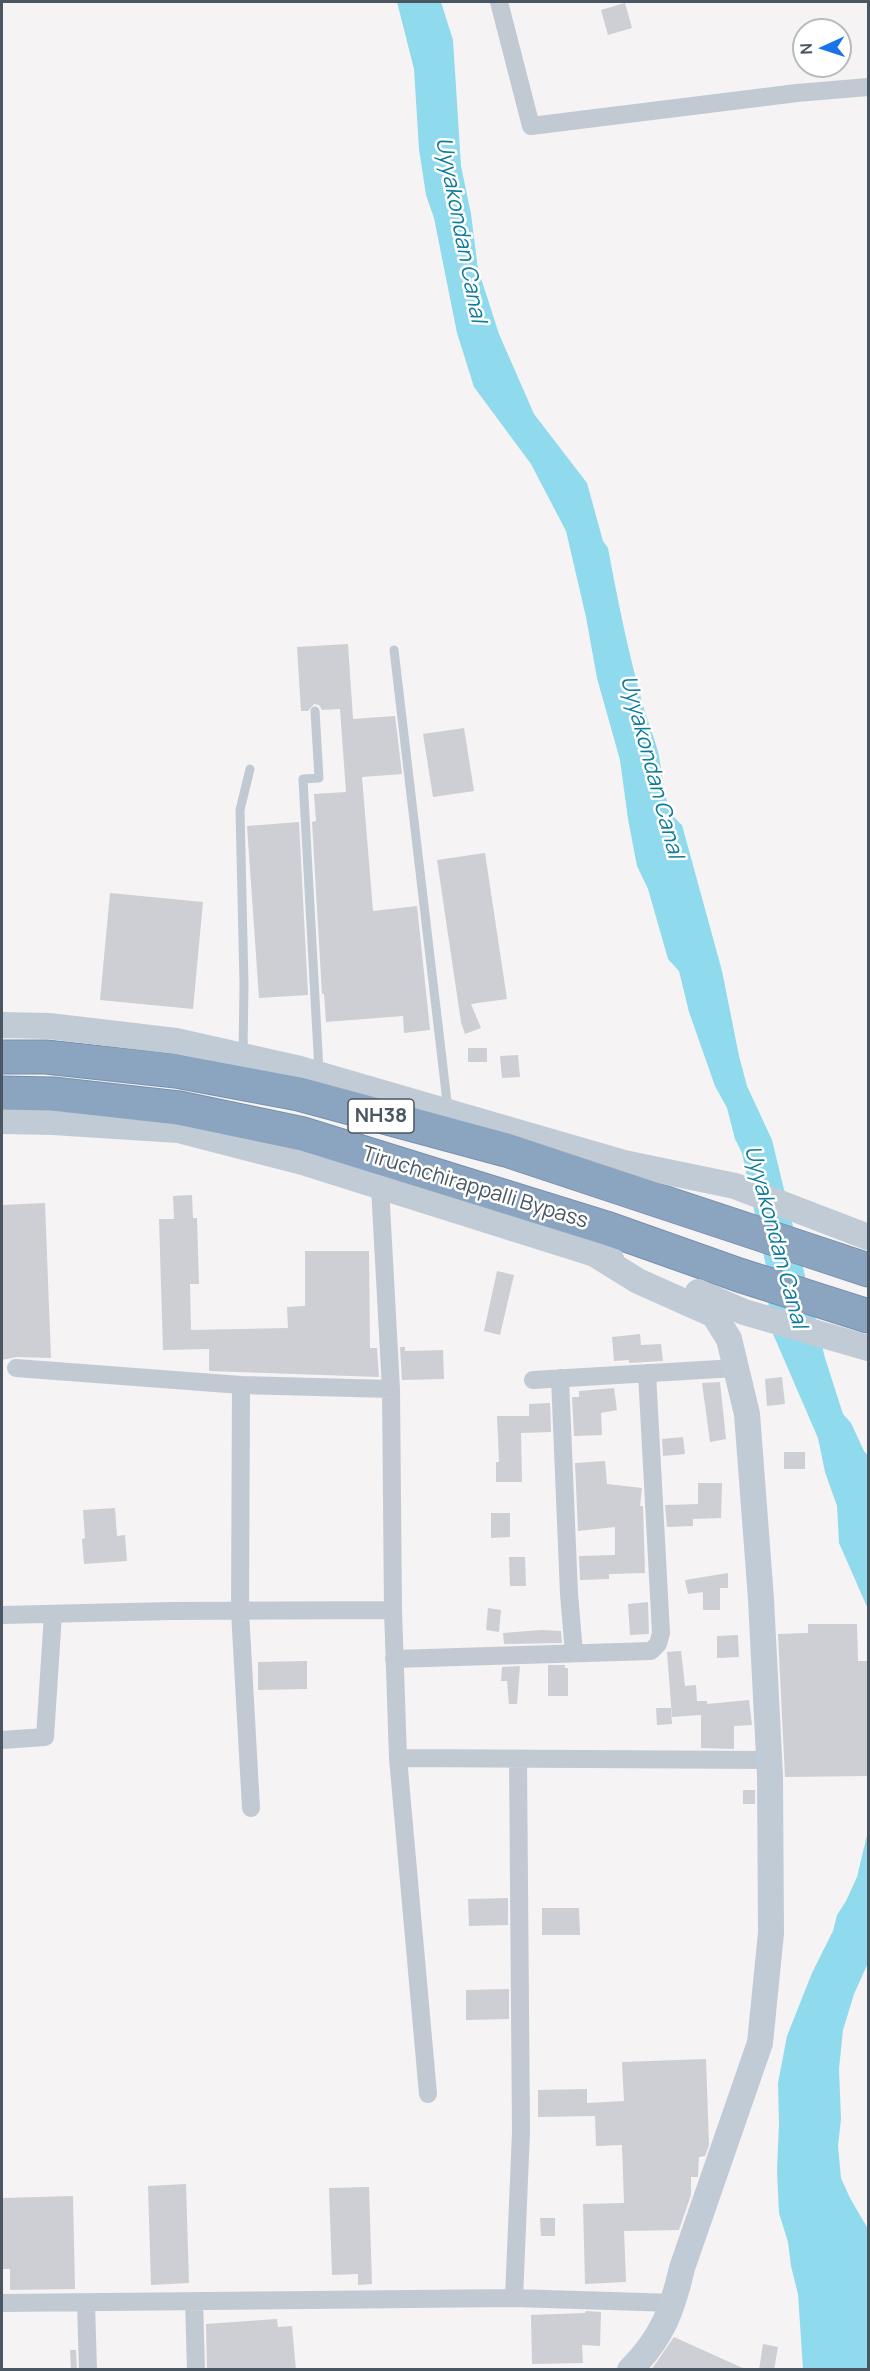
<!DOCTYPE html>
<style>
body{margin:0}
#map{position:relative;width:870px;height:2371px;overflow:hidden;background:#f5f3f3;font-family:Manrope,sans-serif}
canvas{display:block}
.frame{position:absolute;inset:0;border:3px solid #4a5661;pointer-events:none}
.north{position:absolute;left:792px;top:18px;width:60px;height:60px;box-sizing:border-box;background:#fff;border:2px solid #b7bbc0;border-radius:50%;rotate:267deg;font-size:16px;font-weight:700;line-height:24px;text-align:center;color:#4a5661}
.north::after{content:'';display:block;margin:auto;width:21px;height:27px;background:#1a73e8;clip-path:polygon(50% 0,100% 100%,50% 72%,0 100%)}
</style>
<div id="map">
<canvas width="870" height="2371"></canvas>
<div class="frame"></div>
<div class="north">N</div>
</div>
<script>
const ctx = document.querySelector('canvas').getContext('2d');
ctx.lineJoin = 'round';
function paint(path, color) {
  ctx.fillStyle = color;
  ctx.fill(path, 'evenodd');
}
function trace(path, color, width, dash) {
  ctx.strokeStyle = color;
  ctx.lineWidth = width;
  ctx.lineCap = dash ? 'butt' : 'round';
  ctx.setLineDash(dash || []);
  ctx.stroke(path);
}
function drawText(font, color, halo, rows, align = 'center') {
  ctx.font = font + ' Manrope,sans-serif';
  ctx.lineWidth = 5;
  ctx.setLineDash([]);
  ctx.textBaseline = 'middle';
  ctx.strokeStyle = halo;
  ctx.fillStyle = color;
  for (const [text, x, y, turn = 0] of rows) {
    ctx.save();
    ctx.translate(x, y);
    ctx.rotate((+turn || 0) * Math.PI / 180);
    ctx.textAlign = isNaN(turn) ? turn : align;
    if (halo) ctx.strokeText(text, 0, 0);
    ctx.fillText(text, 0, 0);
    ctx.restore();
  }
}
paint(new Path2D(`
 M397 2H441L453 40 461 166 471 214 478 269 499 334 534 414 587 483 603 541 608 548C618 602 629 656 644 709 648 722 653 735 657 748 664 772 661 809 682 825L722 971 739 1056 747 1086 772 1140 825 1358 843 1414 851 1423 864 1451 868 1456V1609L839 1543 837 1506 825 1472 818 1438 770 1327 766 1266 742 1153 735 1139 727 1108 715 1086 689 1012 679 971 668 959 648 889 637 866 628 819 620 760 597 678 586 617 566 531 531 464 474 387 457 333 434 218 426 195 419 149 414 69Z
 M868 1831V1963L854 1994 843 2030 839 2069 841 2119 838 2146 841 2178 850 2198 868 2229V2369H803L798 2294 791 2266 788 2242 779 2213 777 2171 779 2124 778 2083 787 2036 812 1973 833 1931 837 1915 846 1901 857 1877Z`), '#90daee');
paint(new Path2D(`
 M625 3 632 28 608 35 601 10Z
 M348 644 353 719 395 716 402 774 362 777 373 911 417 906 430 1030 404 1033 403 1016 326 1022 324 994H322L312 822 316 821 314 794 346 792 340 709 322 710 319 705 314 704 308 711H301L297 647Z
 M464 728 474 791 433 797 423 734Z
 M299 822 308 995 259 998 247 826Z
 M485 853 507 999 471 1004 481 1028 465 1034 461 1022 437 860Z
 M110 893 203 902 193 1009 100 1000Z
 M468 1048H487V1062H468Z
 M518 1055 520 1077 502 1078 500 1056Z
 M192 1195 193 1218H197L199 1284H190L191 1330 288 1328 287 1307 305 1306V1251H369L370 1348H377L379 1377 209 1371V1349L163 1350 159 1219H174L173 1196Z
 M45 1203 51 1358 17 1357 2 1360V1205Z
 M497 1271 514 1275 500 1335 484 1331Z
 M640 1334 641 1345 661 1344 663 1361 629 1363V1360L614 1361 612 1337Z
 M400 1347H405V1351L443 1350 444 1379 402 1380Z
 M782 1377 785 1404 767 1406 765 1379Z
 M720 1382 726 1439 710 1442 702 1383Z
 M614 1388 617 1410 601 1413 602 1435 574 1436 572 1397H579V1391Z
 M550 1403 551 1432 521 1433 522 1482H496V1462H499L497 1416H529V1404Z
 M683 1437 685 1454 663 1456 662 1439Z
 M784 1452H805V1469H784Z
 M605 1461 607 1484 642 1488 640 1506H643L645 1573 609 1574V1579L580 1580 579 1556 615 1555V1527L578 1531 575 1463Z
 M698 1483H722L721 1518 693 1519V1526L667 1527 665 1505 698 1504Z
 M115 1508 117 1536 125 1535 127 1561 84 1564 82 1539 85 1538 83 1510Z
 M491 1513H510V1537L491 1538Z
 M509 1557H525L526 1586H510Z
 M728 1573V1588H720V1610H703V1592L688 1594 685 1580Z
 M648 1602 649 1634 630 1635 628 1604Z
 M488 1608 501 1610 499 1632 486 1630Z
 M808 1624H857L858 1661H867L868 1776 785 1777 778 1634 808 1633Z
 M541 1630 561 1631 562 1643 504 1644 503 1633Z
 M738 1635 739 1657 717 1658V1636Z
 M681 1651 685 1686 696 1685 697 1701H707V1704L749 1700 752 1725 734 1726V1749L701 1748V1715L672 1717 667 1652Z
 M307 1661V1689L258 1690V1662Z
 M548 1665H565V1668H568V1696H548Z
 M520 1666 517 1704H509L507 1681H501L502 1667Z
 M656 1708H671L672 1724 657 1725Z
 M743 1790H755V1804H743Z
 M508 1898V1925L469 1926 468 1899Z
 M542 1908H579L580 1935H542Z
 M509 1989V2019L466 2020V1990Z
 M706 2059 709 2145 705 2156 699 2157 698 2177H691V2195L679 2230 624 2231 626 2282 585 2284 583 2204 624 2203 622 2145 596 2146 595 2116 538 2117V2090L587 2089V2103L624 2101 622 2062Z
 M186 2184 189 2283 151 2285 148 2186Z
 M369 2187 372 2284 358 2285V2274L332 2275 329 2188Z
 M73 2196 75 2289 10 2290V2269H2V2198Z
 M540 2218H555V2236H541Z
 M586 2311 601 2312 600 2346 582 2345 583 2363 532 2364 531 2315 585 2313Z
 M277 2319 278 2327 292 2326 296 2370H207L206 2324Z
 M674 2337 747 2370H651Z
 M763 2344 778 2347 774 2370H759Z
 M70 2350H76L77 2370H71Z`), '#cdcfd5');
const highway = new Path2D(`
 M2 1057H46L176 1071 299 1094 506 1150 868 1270
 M2 1093 53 1094 179 1108 303 1134 609 1229 739 1275 868 1316`);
trace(highway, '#7690ad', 35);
trace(new Path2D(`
 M394 650 448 1110
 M315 711 319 778 303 779 319 1071
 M243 1054 244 984 240 810 250 769`), '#c1cad2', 9);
trace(new Path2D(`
 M499 2 531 126 797 93 868 87
 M380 1187 391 1389 393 1610 398 1758 769 1760
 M16 1368 241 1385 391 1389
 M560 1378 569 1594 574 1653
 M533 1380 736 1368
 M241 1385 240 1611 251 1808
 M2 1615 170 1611 393 1610
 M394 1659 651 1651 658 1644 661 1633 647 1373
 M2 1740 45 1737 53 1614
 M398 1758 428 2094
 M514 2298 521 2132 518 1759
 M194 2301 196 2370
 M2 2303 514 2298 674 2303
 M86 2303 88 2370`), '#c1cad2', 18);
trace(new Path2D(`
 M2 1025 49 1026 176 1041 300 1069 624 1163 735 1186 868 1237
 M2 1121 53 1122 178 1130 306 1163 611 1259
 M596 1255 638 1281 714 1315 729 1339 747 1414 761 1599 770 1776 771 1933 760 2043 682 2268C672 2311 662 2338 630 2370
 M698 1292 744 1312 868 1348`), '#c1cbd6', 26);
trace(highway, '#8ba5c1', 33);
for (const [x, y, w] of [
 [381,1116,66]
]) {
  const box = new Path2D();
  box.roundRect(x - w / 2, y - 17, w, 34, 4.5);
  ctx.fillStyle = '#fff';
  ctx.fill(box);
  trace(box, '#4a5661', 1.5);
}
drawText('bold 20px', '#4a5661', null, [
 ["NH38",381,1116]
]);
drawText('21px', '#4a5661', '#fff', [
 ["Tiruchchirappalli Bypass",475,1188,17]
]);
drawText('italic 22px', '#0c7c9b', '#fff', [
 ["Uyyakondan Canal",460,230,79],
 ["Uyyakondan Canal",651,767,75],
 ["Uyyakondan Canal",775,1237,75]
]);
</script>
